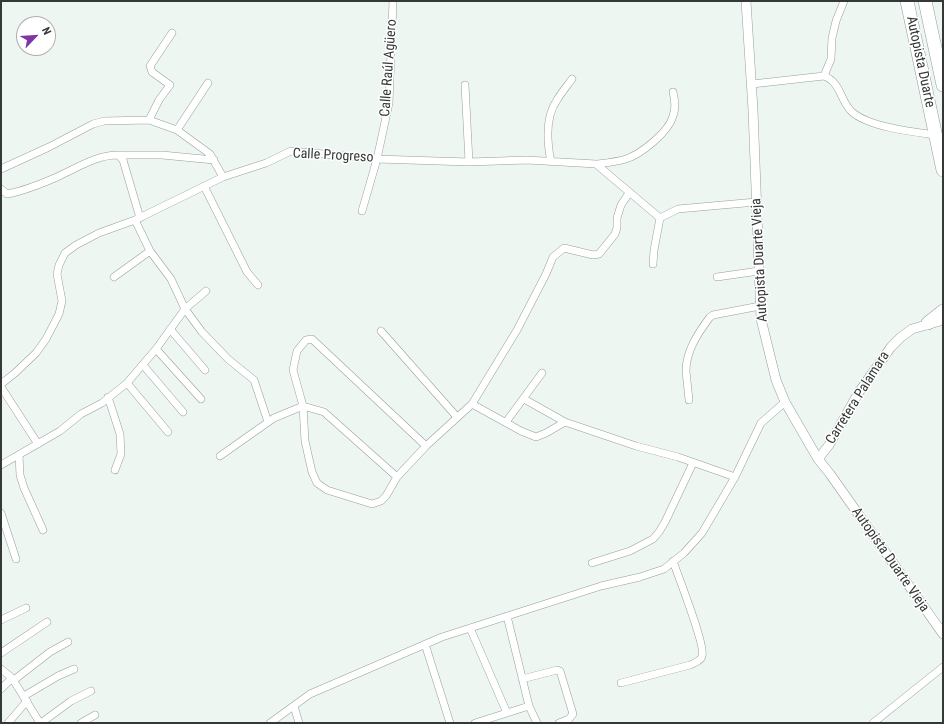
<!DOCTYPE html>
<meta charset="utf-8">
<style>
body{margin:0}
#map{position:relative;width:944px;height:724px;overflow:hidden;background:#edf6f0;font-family:"Roboto Condensed",sans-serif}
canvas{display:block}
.frame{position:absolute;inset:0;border:2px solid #343836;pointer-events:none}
.north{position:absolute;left:16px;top:16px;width:40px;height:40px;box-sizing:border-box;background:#fff;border:1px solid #aeafaf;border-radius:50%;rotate:65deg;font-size:11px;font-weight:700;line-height:16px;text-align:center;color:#343836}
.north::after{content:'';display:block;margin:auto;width:14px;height:18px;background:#7f35a6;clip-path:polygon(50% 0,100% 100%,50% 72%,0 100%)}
</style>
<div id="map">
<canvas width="944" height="724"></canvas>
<div class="frame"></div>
<div class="north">N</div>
</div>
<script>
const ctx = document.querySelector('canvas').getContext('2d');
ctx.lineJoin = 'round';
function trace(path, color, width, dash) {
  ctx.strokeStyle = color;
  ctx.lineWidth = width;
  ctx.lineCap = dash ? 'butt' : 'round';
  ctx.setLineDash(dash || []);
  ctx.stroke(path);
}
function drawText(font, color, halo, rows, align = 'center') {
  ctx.font = font + ' "Roboto Condensed",sans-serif';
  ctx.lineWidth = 3;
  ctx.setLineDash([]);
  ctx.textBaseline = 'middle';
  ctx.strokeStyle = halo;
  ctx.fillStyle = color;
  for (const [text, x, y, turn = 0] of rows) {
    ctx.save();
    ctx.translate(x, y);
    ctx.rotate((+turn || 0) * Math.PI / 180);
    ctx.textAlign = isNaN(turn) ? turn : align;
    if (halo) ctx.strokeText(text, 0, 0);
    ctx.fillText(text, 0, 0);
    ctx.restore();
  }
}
const minor = new Path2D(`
 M824 76 831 59 832 38 836 21 844 1
 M752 84 824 76C841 82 840 101 852 112 869 127 913 132 936 135
 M465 85 469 162
 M149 120 159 100 170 85 152 72 150 66 172 33
 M177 130 208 83
 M118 155H162L214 160
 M551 162C547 142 545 117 557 100 561 93 567 86 572 79
 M596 164C605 163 617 162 626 159 641 154 669 132 673 116 676 108 675 100 673 92
 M1 169 49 147 93 124 104 121 149 120 177 130 210 154 223 177
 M204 186 247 272 258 285
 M1 189 7 194C24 191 41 184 57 177 77 168 96 155 118 155L123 160 140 218
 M362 211 377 159 389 103 393 1
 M135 220 150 251 171 279 185 309 202 332 228 359 254 380 268 422
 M653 264 654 250 660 218
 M114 277 150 251
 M717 277 759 271
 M170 329 205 370
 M381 331 457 417
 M156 349 201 399
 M143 365 183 412
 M127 383 168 432
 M1 384 15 373 36 353 46 339 59 314 62 301 57 274 59 265 65 253 76 245 99 233 135 220 223 177 266 163 291 151 377 159 469 162 527 160 596 164 660 218 678 209 756 202
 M1 387 38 444
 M108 397 120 434 121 454 115 470
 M524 399 565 422
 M689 400C688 390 687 381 686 371 686 351 698 333 710 317L713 315 760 306
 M472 404 521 431 536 437 546 433 565 422 636 446 678 457 735 477
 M506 422 542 373
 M426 446 312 339 306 340 297 351 293 370 303 406 305 441 312 472 317 483 327 490 372 504 381 501 386 496 397 477 426 446 472 404 517 330 546 274 553 257 564 248 593 255 599 254 615 234 617 228V218L621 205 629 193
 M19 455 20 475 24 488 43 530
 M220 456 274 418 303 406 324 412 397 477
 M1 465 60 431 81 414 102 403 127 383 156 349 185 309 206 291
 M1 513 16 559
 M592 563 630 551 653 539 659 532 665 522 693 463
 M507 616 529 706 537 723
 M1 620 26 608
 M470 628 507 713
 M425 644 450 723
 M1 653 47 622
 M1 669 12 678 40 723
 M522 679 557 670 560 671 573 714 569 719 559 723
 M14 680 50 652 68 642
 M621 683 690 665C694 663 701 661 702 656 706 646 678 576 673 561
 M1 689 12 678
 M24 696 58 676 74 669
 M294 706 299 723
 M8 723 27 701
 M41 723 71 701 91 691
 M81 723 95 715
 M270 723 310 694 442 637 601 586 640 577 664 569 684 553 702 533 735 477 761 423 785 402
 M475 723 529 706
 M873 723 943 667`);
const tertiary = new Path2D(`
 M746 1 753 110 761 319 776 380 785 402 818 459 830 474 943 634
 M818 459 829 445 859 392 891 347 901 337 912 329 943 320`);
const motorway = new Path2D(`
 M907 1 943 170
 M925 1 943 85
 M928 323 943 311`);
trace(minor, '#969f99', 8);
trace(tertiary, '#969f99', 10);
trace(motorway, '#969f99', 14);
trace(minor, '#fff', 7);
trace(tertiary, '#fff', 9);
trace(motorway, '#fff', 13);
drawText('14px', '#343836', '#fff', [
 ["Autopista Duarte",920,62,78],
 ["Calle Raúl Agüero",389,68,-86],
 ["Calle Progreso",333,156,3],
 ["Autopista Duarte Vieja",760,260,-93],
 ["Carretera Palamara",858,398,-58],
 ["Autopista Duarte Vieja",890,560,55]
]);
</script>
